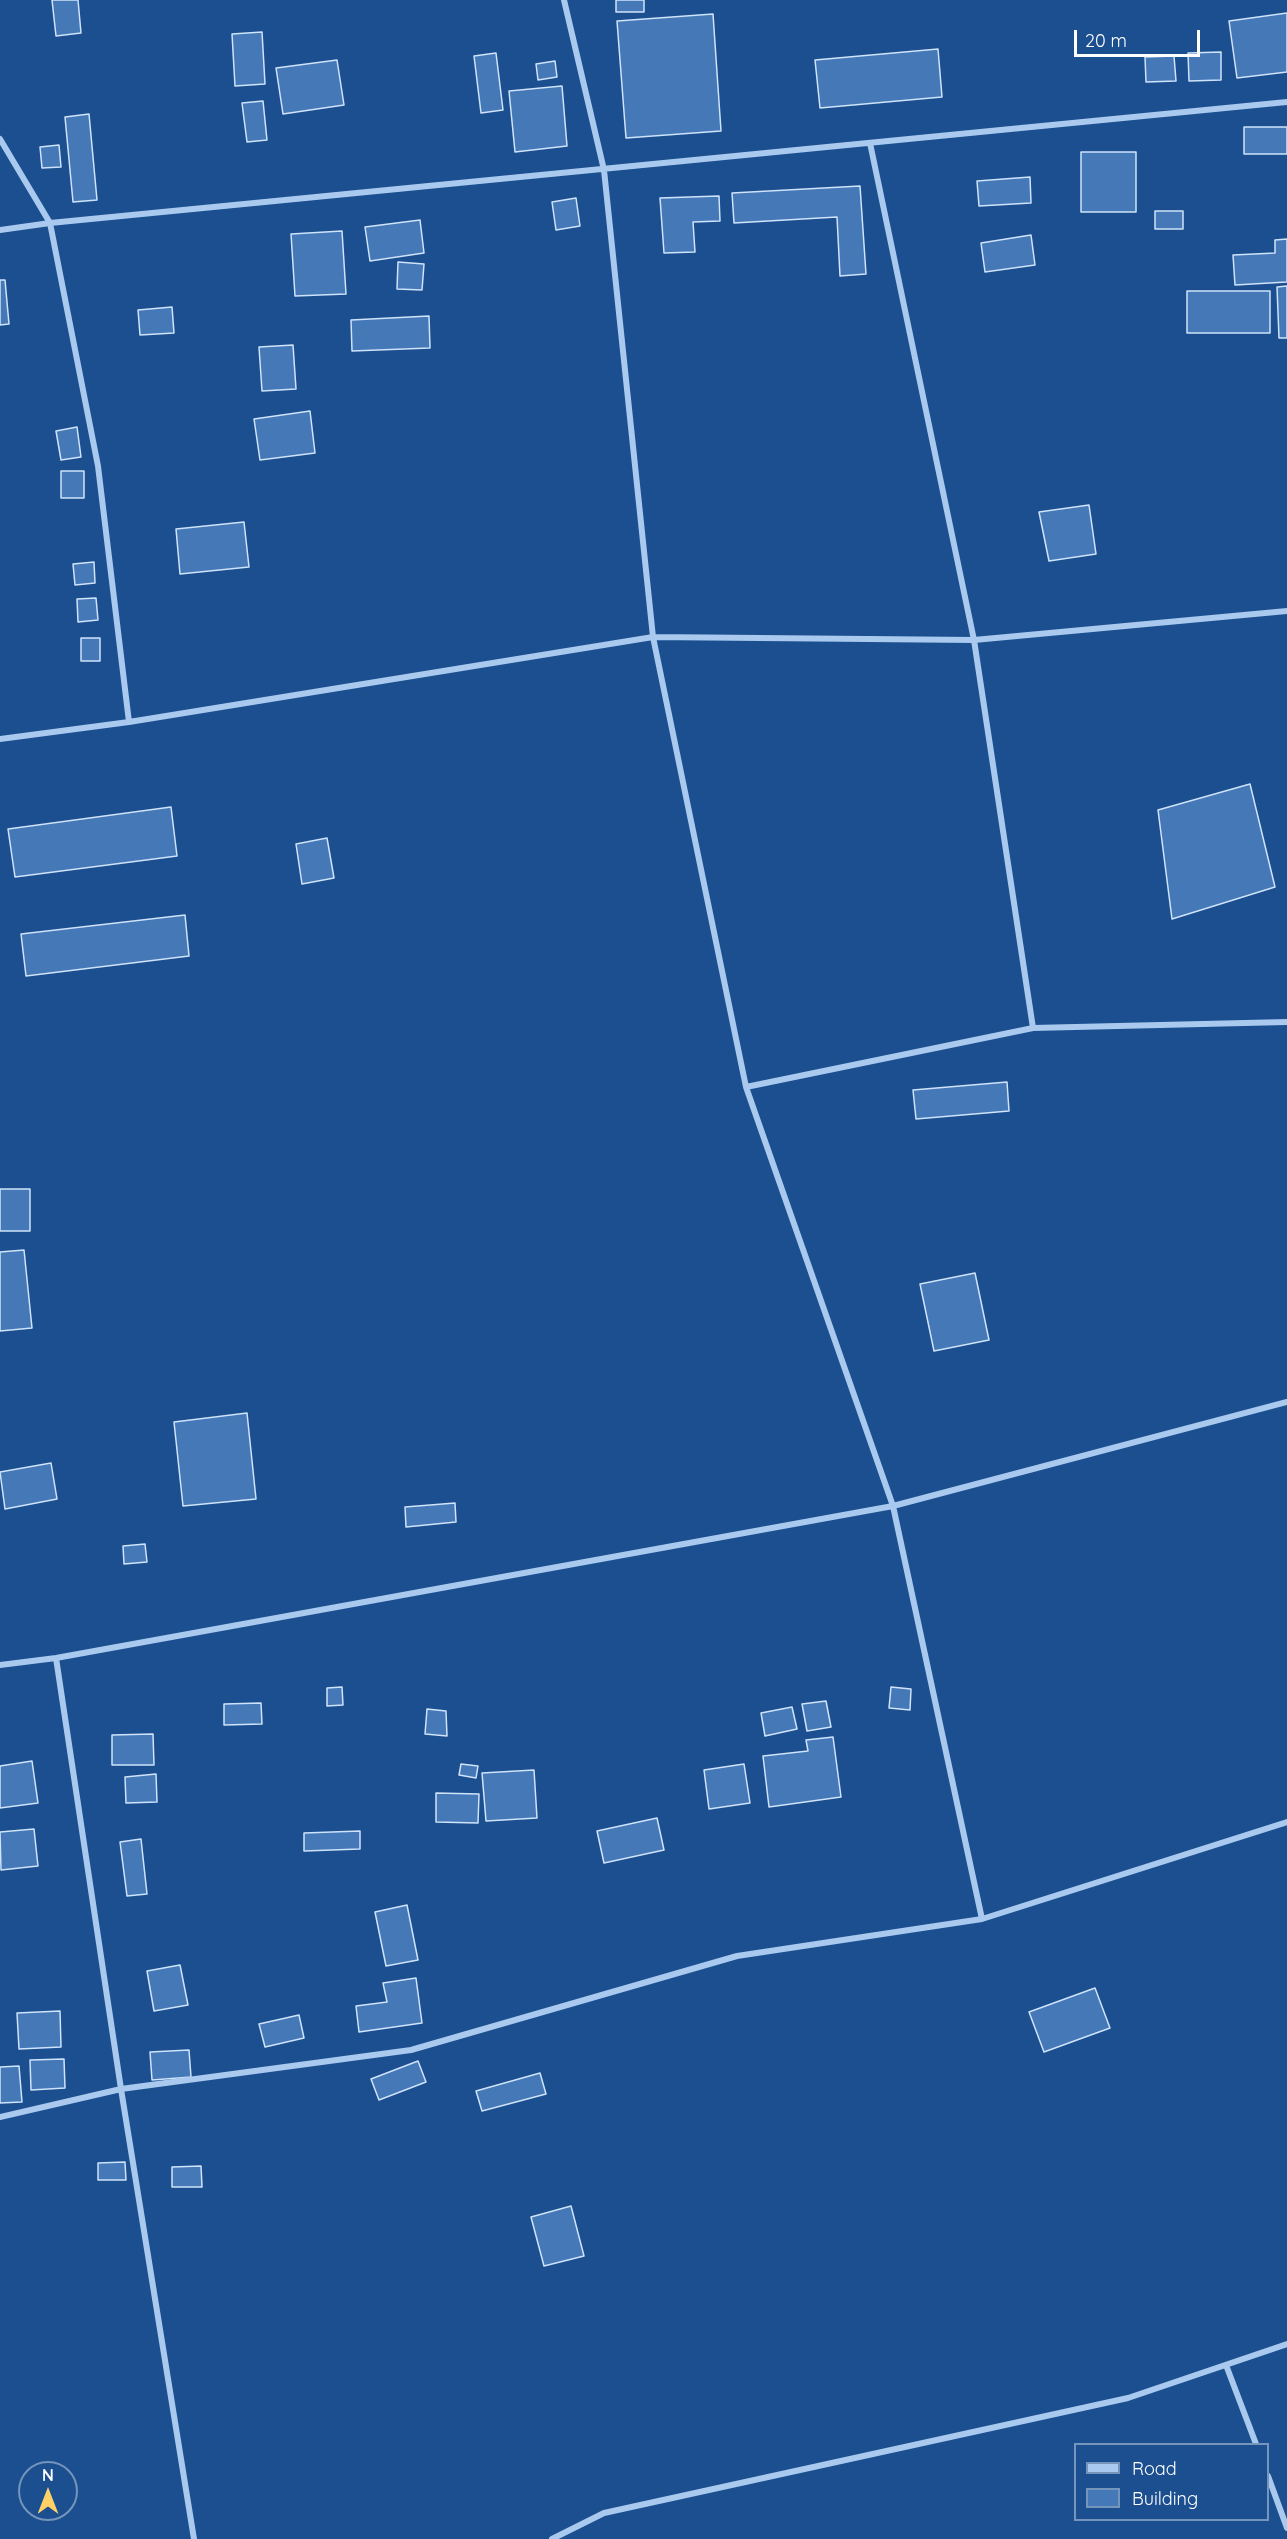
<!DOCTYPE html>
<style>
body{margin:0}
#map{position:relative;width:1287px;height:2539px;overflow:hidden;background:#1b4f8f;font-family:Quicksand,sans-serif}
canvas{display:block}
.legend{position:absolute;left:1074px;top:2443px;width:195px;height:78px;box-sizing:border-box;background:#1b4f8f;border:2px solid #7695bc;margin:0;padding:8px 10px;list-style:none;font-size:18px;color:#fff}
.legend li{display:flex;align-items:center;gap:12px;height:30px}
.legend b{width:30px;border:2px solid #7695bc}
.north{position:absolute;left:18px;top:2461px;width:60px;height:60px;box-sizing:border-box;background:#1b4f8f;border:2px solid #7695bc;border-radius:50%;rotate:0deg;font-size:16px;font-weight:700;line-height:24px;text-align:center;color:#fff}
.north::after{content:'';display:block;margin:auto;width:21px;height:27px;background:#ffd166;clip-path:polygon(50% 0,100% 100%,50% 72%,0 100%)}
.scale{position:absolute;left:1074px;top:30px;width:126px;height:27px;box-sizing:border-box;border:3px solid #fff;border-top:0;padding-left:8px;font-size:18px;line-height:21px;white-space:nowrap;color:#fff;-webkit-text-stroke:4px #1b4f8f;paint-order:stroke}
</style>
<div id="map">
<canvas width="1287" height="2539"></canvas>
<ul class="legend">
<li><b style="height:8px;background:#a9c9ee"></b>Road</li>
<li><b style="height:16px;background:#4478b7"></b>Building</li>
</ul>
<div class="north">N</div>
<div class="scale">20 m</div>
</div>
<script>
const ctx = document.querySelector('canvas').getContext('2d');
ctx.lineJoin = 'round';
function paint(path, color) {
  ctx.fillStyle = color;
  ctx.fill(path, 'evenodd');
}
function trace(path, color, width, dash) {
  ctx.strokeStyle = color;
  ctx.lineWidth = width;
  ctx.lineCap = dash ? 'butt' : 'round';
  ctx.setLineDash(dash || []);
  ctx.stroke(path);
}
const building = new Path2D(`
 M52 0H78L81 33 56 36Z
 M616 0H644V12H616Z
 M1287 13V72L1237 78 1229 21Z
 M713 14 721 131 626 138 617 21Z
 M262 32 265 84 235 86 232 34Z
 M938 49 942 97 820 108 815 60Z
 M1221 52V80L1189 81 1188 53Z
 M496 53 503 110 481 113 474 56Z
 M1174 56 1176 81 1146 82 1145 57Z
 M337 60 344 105 283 114 276 68Z
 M555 61 557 77 538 80 536 64Z
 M562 86 567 146 515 152 509 91Z
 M263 101 267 140 247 142 242 103Z
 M89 114 97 200 73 202 65 117Z
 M1244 127H1287V154H1244Z
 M59 145 61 167 42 168 40 147Z
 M1081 152H1136V212H1081Z
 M1030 177 1031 203 979 206 977 181Z
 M860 186 866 274 840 276 837 217 734 223 732 193Z
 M719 196 720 221 693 222 695 252 664 253 660 198Z
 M576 198 580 226 556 230 552 202Z
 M1155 211H1183V229H1155Z
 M420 220 424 253 370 261 365 227Z
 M342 231 346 294 295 296 291 234Z
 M1031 235 1035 265 985 272 981 243Z
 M1287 239V282L1235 285 1233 255 1275 253V240Z
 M398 262 424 264 422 290 397 289Z
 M0 280H5L9 324 0 325Z
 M1287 286V338H1279L1277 287Z
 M1187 291H1270V333H1187Z
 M172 307 174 333 140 335 138 310Z
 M429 316 430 348 352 351 351 320Z
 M293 345 296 389 262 391 259 347Z
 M310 411 315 453 260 460 254 419Z
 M77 427 81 457 61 460 56 431Z
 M61 471H84V498H61Z
 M1089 505 1096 554 1049 561 1039 512Z
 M244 522 249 567 180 574 176 529Z
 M94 562 95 583 75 585 73 564Z
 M96 598 98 620 78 622 77 599Z
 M81 638H100V661H81Z
 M1250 784 1275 887 1172 919 1158 810Z
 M171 807 177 856 15 877 8 829Z
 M327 838 334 878 302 884 296 844Z
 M185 915 189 956 26 976 21 934Z
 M1007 1082 1009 1111 916 1119 913 1090Z
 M0 1189H30V1231H0Z
 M24 1250 32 1328 0 1331V1252Z
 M975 1273 989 1340 934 1351 920 1284Z
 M247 1413 256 1499 183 1506 174 1422Z
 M51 1463 57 1499 5 1509 0 1472Z
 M455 1503 456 1522 406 1527 405 1507Z
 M145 1544 147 1562 124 1564 123 1546Z
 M342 1687 343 1705 327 1706V1688Z
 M891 1687 911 1689 910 1710 889 1708Z
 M826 1701 831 1727 807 1731 802 1704Z
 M261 1703 262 1724 224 1725V1704Z
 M792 1707 797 1729 765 1736 761 1713Z
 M427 1709 446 1711 447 1736 425 1734Z
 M153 1734 154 1765H112V1735Z
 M833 1737 841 1797 769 1807 763 1756 808 1751 806 1740Z
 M32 1761 38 1803 0 1808V1766Z
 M461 1764 478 1766 476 1778 459 1775Z
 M744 1764 750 1803 709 1809 704 1770Z
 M534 1770 537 1818 486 1821 482 1773Z
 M156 1774 157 1802 126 1803 125 1777Z
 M436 1793 479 1794 478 1823 436 1822Z
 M657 1818 664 1850 604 1863 597 1831Z
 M34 1829 38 1866 1 1870 0 1832Z
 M360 1831V1849L304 1851V1833Z
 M141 1839 147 1894 127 1896 120 1842Z
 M407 1905 418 1960 386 1966 375 1912Z
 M180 1965 188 2005 154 2011 147 1971Z
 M416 1978 422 2023 359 2032 356 2006 387 2002 383 1983Z
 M1095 1988 1110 2028 1044 2052 1029 2012Z
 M60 2011 61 2047 19 2049 17 2013Z
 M299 2015 304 2038 265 2047 259 2024Z
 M189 2050 191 2077 152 2080 150 2052Z
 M64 2059 65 2088 31 2090 30 2060Z
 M418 2061 426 2082 379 2100 371 2079Z
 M19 2066 22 2102 0 2103V2067Z
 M540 2073 546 2094 482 2111 476 2091Z
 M125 2162 126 2180H98V2163Z
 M201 2166 202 2187H172V2167Z
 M571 2206 584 2256 544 2266 531 2217Z`);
paint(building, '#4478b7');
trace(building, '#cfe3fa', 1.5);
trace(new Path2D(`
 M564 0 604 170 653 637 746 1087 893 1506 982 1919
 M0 139 50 223 98 466 129 722
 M870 143 974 640 1033 1028
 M0 230 50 223 1287 102
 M0 739 129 722 653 637 974 640 1287 611
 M746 1087 1033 1028 1287 1022
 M56 1658 121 2089 194 2539
 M0 1665 56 1658 893 1506 1287 1402
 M0 2117 121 2089 411 2050 737 1956 982 1919 1287 1822
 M1226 2365 1256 2444
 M1268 2476 1287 2528
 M552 2539 604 2513 1128 2398 1287 2344`), '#a9c9ee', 6);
</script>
